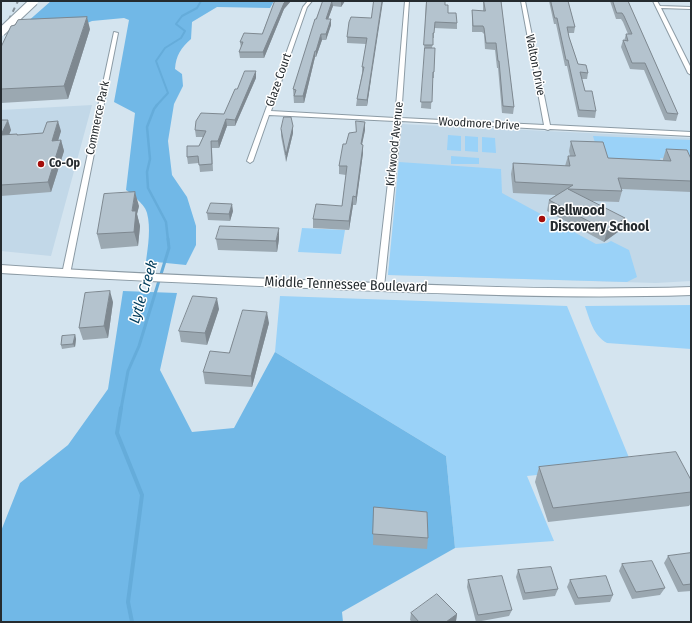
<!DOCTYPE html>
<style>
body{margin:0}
#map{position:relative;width:692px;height:623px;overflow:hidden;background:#d4e4ef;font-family:"Fira Sans Condensed",sans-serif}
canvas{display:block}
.frame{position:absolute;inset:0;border:2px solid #252b2f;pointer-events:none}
</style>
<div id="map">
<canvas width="692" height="623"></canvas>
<div class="frame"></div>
</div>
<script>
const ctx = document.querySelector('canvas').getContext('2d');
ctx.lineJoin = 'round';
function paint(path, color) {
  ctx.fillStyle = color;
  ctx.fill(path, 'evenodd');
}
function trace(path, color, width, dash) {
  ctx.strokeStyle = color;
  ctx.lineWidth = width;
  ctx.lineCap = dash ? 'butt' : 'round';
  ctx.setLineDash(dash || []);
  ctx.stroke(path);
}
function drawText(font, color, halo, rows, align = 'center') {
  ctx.font = font + ' "Fira Sans Condensed",sans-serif';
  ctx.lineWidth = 3;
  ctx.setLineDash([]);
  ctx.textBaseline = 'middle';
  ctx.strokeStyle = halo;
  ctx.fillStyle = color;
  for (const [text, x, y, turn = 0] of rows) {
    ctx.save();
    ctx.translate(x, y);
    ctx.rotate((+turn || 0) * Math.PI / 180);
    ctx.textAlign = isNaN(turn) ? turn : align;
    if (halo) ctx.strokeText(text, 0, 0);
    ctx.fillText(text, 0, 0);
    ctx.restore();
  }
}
paint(new Path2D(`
 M92 105 51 256 1 251V110Z
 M402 124 691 138V281L656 283 388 275Z`), '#c2d8e8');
paint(new Path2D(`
 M448 135 461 136V151L447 150Z
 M465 136 478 137V152L465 151Z
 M593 136 691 140V173L685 160 660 158 664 170 602 167Z
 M482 137 495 138 496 153 482 152Z
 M451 156 479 158V164H451Z
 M399 162 501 169 502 193 596 244 607 243 611 241 629 250 637 277 627 282 388 275Z
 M302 228 345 230 341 254 298 252Z
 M280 296 567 306 632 465 527 476 554 541 455 548 446 456 275 352Z
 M691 305V349L607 343C593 335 590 320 585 306Z`), '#9ad2f8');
paint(new Path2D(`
 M51 1H274L270 8 217 7 192 22 191 39C181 48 176 55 175 69L182 74 183 86 174 104 168 141 172 175 187 197 196 226V245L186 265 146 261C148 246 151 228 147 213 146 206 132 194 126 190L135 113 114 102 129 20 124 18 92 21 75 28 18 30Z
 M123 291 177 293 160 370 192 432 234 428 275 352 446 456 455 548 342 612 343 622H1V531L20 483 68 445 108 389Z`), '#71b8e7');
trace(new Path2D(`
 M156 106 168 93 156 61 165 48 181 38 185 31 176 24 182 16 197 8 201 1`), '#65acda', 2);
trace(new Path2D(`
 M157 105 154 109 147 127 150 159 147 172 148 188 166 222 168 240`), '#65acda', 2.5);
trace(new Path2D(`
 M121 409 128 371 139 346 169 248 168 239`), '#65acda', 3);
trace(new Path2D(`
 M121 408 117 433 142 495 128 602 132 622`), '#65acda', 4);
const minor = new Path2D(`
 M308 1H312L307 7 271 111 395 118 405 1H409L401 118 544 125 521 1H525L550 125 691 132V136L550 129 548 130 545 129 401 121 384 287 383 289H377L376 287 395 121 269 115 253 161 250 163 247 161 303 7Z
 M653 1H657L660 6 691 7V9L661 8 691 68V75L688 73Z
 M114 32 118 33 70 274 66 276 62 274Z`);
const secondary = new Path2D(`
 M1 265C111 273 220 277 330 281 451 286 571 291 691 287V295C571 299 451 294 330 289 220 284 111 280 1 273Z`);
trace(minor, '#8c9ba5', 2);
trace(secondary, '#8c9ba5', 2);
paint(minor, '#fff');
paint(secondary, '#fff');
trace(new Path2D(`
 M1 36 18 1`), '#848f97', 2, [4.5, 4.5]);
const primaryBridge = new Path2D(`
 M1 32 34 1`);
trace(primaryBridge, '#8c9ba5', 10, []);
trace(primaryBridge, '#fff', 8);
paint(new Path2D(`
 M275 1H291L284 9 264 58H240L239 52 241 48 240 42 262 34Z
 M323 1H345L341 7 333 6 328 19 331 25 326 40H322L316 57H315L304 103H294L293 89 316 19Z
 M426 1 445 5 448 13 457 23V29L434 28V38H433L432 48 434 72V78H432L431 109 421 108 425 51H424Z
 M483 1H501L514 107 513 114 502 113 498 68H497L495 50 485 49 484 34 482 32H472V10L483 11Z
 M549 1H568L575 27 574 33H568L569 37 578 64 588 73 587 79H582L585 91 596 111 595 118 578 117 567 66H565L556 24H554Z
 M610 1H628L678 114 676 121 665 120 644 70 630 69 621 47 623 40 624 41 626 34H628L623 22 621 19H616Z
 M371 18V79L367 106H356L357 99 362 73V67L366 44 347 43V37Z
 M90 29 68 99 1 103V47Z
 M256 78 235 126H227L219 148H212L213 171 200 172 199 163 188 164 187 157 199 146 203 137H196L195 130 224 114 237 89Z
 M1 120 11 130 9 134H17L18 135 43 133 61 131 58 140H61L64 151 51 192 1 196Z
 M365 122V130L362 145H363V153L356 205H353L349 230 313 228V219L342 206 346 175 339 174V166L346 144Z
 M293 126V133L286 162 281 136V129Z
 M571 141 608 158 663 161V159L666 149 691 159V192L622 189V191L619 202 592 201 622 229 604 242 547 211 549 200 556 195 513 193 511 174 513 163 565 166 568 156H570L569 151Z
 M139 206 137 214 140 226 138 246 101 249 97 234Z
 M233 211 230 221 208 220 207 213Z
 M216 239H279L277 252 218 250Z
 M113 302 108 338 83 340 79 328Z
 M219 309 207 345 181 342 179 331Z
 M269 323 252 387 205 384 203 372Z
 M75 335 76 339 75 347 62 349 61 345Z
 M539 467 691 480V503L689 506 548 522 535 482Z
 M374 507 428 538 427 549 373 545Z
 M691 553V591L678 592 664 563 668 556Z
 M622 564 665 588 660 595 632 599 619 571Z
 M518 570 558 589 555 596 523 600 516 577Z
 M468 580 512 610 509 616 476 622 467 587Z
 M570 580 613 595 610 602 575 605 567 587Z
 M411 613 457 614 456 621 454 622H412L410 620Z`), '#9ba8b1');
paint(new Path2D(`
 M286 1H291L284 9 264 58 263 52 284 3Z
 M332 1 333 6 326 25V19Z
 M341 1H345L341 7Z
 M382 1H383L367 106V100Z
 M87 17 90 29 68 99 64 86Z
 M331 19V25L326 40V34Z
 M321 34 322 40 316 57V51Z
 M315 51V57L304 103 303 96Z
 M256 71V78L235 126V120Z
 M226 119 227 126 219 148 218 141Z
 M8 120 11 130 5 145 1 135Z
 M58 121 61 131 55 151 52 141Z
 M365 122V130L360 153 361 144Z
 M293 126V133L286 162V155Z
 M61 140 64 151 51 192 48 182Z
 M363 145V153L356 205V197Z
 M135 192 139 206 137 214 140 226 138 246 134 232 132 211Z
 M353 196V205L349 230V221Z
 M232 204 233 211 230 221 229 214Z
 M625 218 622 229 604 242 607 231Z
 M279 228V239L277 252 276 241Z
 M110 291 113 302 108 338 104 326Z
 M217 298 219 309 207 345 205 333Z
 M267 312 269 323 252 387 251 376Z
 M75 335 76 339 75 347 73 344Z
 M457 614 456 621 454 622H446Z`), '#7e8890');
const building = new Path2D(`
 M275 1H286L284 3 263 52H239L243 42H240L244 33 262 34Z
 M323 1H332L326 19H331L326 34H321L316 51H315L303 96H294L296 90 293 89 315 19H316Z
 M374 1H382L367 100 357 99 364 67H362L367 38 347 37 349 22 351 17 371 18Z
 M427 1H445V5H448V13H456L457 23 435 22 434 33H433V45H424Z
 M484 1H501L514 107 503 106 499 61H498L496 43H486L484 28 483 26H473L472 10 485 11Z
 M551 1H568L575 27H567L569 37 578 64 586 65 588 73 580 72 585 91H592L596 111 579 110 568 60H566L557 18H555Z
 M613 1H628L678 114 667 113 645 63H632L623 40 628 41 626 34H632L624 16 622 13H617Z
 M87 17 64 86 1 89V47L11 26 15 25 18 20Z
 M425 48H435L434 72H433L432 102H421Z
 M245 71H256L235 120 226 119 218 141H211L212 164 199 165 198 156 187 157V146H199L206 131 195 130 196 121 201 113 224 114 235 89H237Z
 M284 117H291L293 126 286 155 281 129Z
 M1 120H8L1 135 17 134V135L43 133 47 122 58 121 52 141 61 140 48 182 1 185Z
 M356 121 365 122 361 144 363 145 356 197 353 196 349 221 313 219 316 204 342 206 347 166H339L343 144H346L349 133 356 132Z
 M571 141 603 142 608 158 671 161 666 149 687 150 691 159V181L618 178 622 191 568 189 625 218 607 231 549 200 573 185 515 182 513 163 570 166 568 156H575Z
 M135 192 132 211H136L134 232 97 234 104 194Z
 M211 203 232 204 229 214 207 213Z
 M220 226 279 228 276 241 216 239Z
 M110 291 104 326 79 328 85 293Z
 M193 296 217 298 205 333 179 331Z
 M243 310 267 312 251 376 203 372 210 351 229 353Z
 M75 335 73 344 61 345 62 336Z
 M676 452 691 480V492L553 508 539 467Z
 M374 507 427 512 428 538 373 534Z
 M691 553V584L683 585 668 556Z
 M652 561 665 588 636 592 622 564Z
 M551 567 558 589 525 593 518 570Z
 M502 576 512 610 478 615 468 580Z
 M606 576 613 595 578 598 570 580Z
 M437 594 457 614 446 622H419L411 613Z`);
paint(building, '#b4c3ce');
trace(building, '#7e8890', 1);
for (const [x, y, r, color] of [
 [41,164,4,"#a40d0a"],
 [542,219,4,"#a40d0a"]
]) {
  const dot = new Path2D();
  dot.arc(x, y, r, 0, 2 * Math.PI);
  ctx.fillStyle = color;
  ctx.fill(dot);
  trace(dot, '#fff', 1.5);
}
drawText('12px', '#252b2f', '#fff', [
 ["Walton Drive",535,65,79],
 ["Glaze Court",279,80,-71],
 ["Commerce Park",98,118,-78],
 ["Woodmore Drive",479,124,3],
 ["Kirkwood Avenue",395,144,-84]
]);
drawText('bold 12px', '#252b2f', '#fff', [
 ["Co-Op",49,164]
], 'left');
drawText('bold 14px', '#252b2f', '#fff', [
 ["Bellwood",550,211],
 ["Discovery School",550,227]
], 'left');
drawText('14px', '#252b2f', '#fff', [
 ["Middle Tennessee Boulevard",346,285,2]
]);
drawText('italic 15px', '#003c5b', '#fff', [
 ["Lytle Creek",144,292,-73]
]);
</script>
